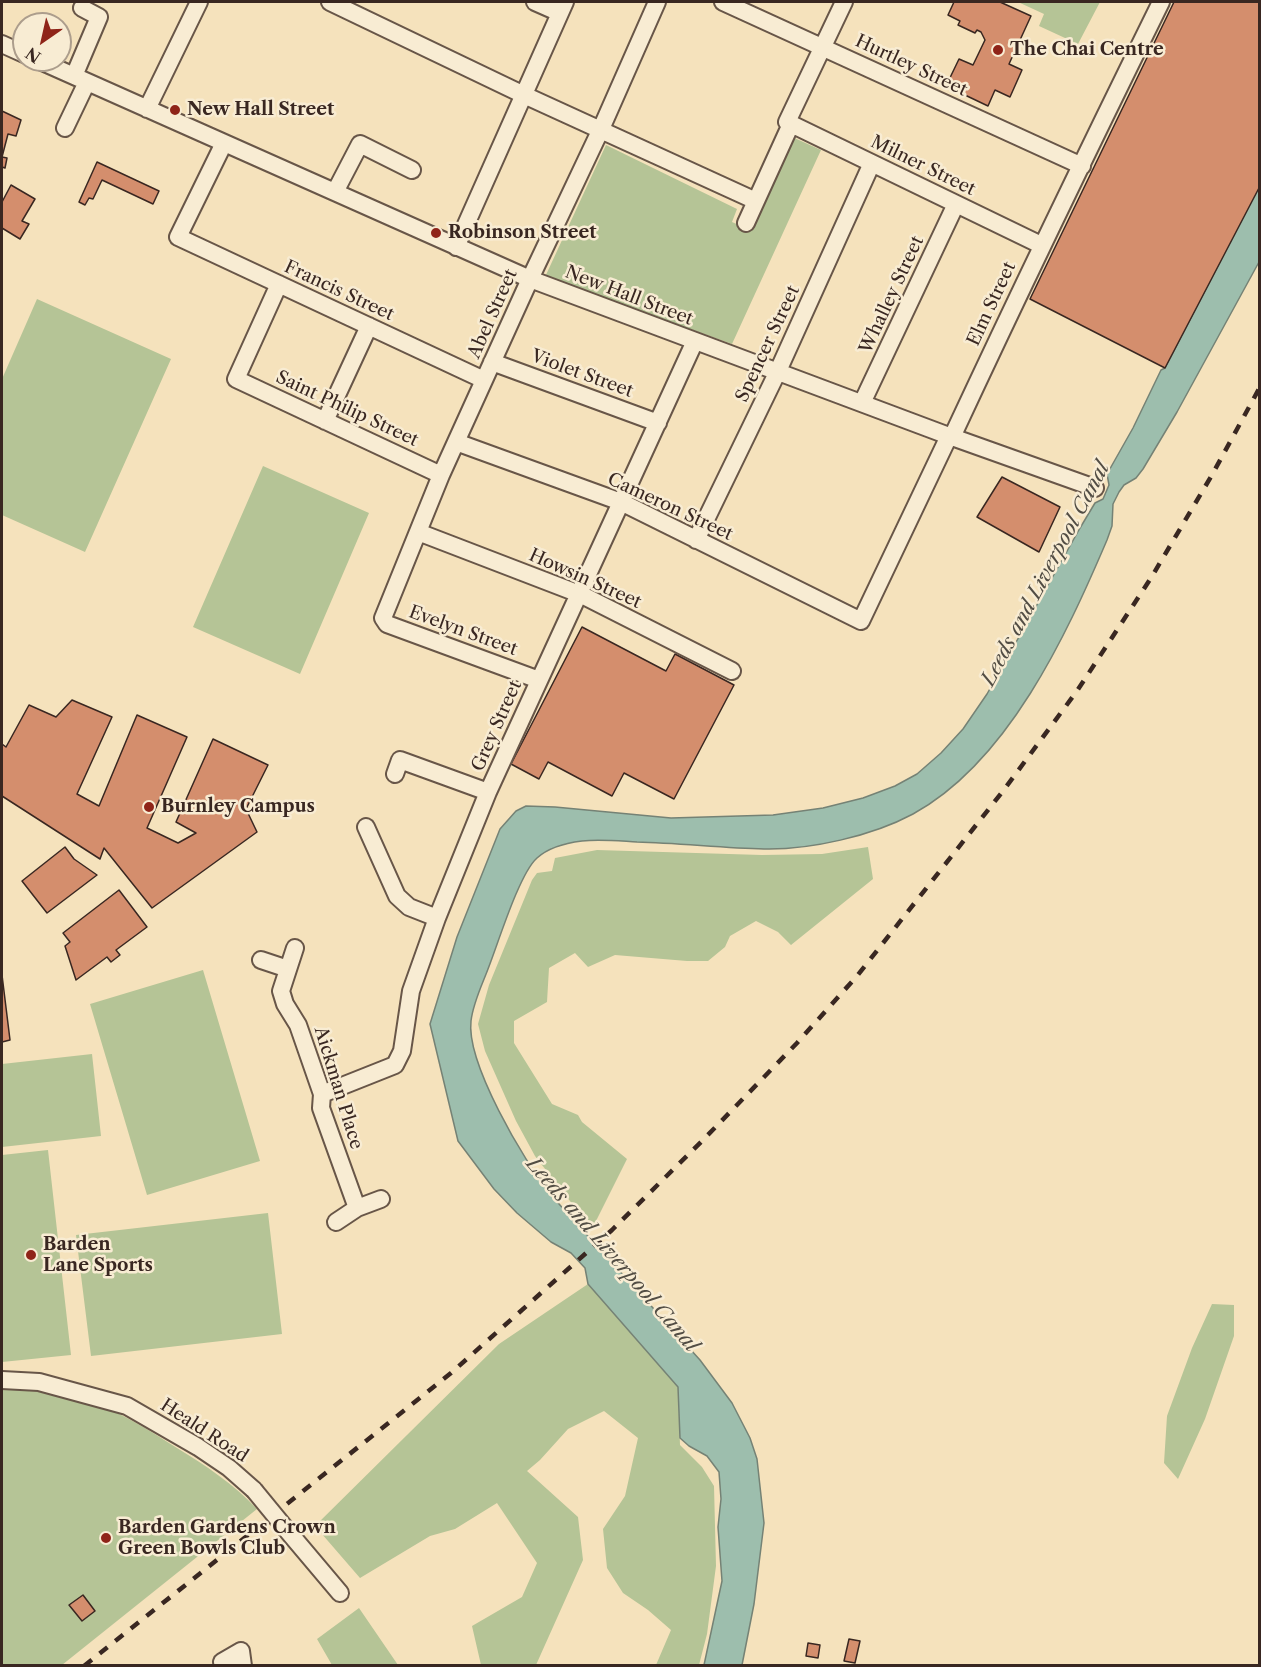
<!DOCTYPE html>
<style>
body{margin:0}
#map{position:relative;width:1261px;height:1667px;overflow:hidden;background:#f5e2bc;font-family:"Libre Caslon Text",serif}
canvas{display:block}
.frame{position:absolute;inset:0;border:3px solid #392721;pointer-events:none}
.north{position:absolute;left:12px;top:12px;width:60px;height:60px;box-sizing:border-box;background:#f8ecd3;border:2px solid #ac9d8c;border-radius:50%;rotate:214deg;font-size:16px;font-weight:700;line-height:24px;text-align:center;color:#392721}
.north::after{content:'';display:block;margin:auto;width:21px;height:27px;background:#8f2418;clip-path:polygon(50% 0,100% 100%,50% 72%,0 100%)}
</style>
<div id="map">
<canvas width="1261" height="1667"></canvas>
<div class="frame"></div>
<div class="north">N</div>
</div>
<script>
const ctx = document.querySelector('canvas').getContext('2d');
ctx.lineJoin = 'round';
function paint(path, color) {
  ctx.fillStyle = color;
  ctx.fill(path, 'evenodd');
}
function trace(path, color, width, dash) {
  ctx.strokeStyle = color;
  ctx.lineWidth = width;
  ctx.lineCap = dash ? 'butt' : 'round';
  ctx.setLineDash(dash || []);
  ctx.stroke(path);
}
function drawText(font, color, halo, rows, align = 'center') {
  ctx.font = font + ' "Libre Caslon Text",serif';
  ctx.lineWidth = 5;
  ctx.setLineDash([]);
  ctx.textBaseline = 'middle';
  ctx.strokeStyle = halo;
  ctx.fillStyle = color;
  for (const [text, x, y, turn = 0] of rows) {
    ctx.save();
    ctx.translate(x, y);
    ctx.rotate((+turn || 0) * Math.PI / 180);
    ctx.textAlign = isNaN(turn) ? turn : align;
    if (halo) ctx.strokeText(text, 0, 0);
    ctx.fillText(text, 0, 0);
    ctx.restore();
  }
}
paint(new Path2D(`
 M1018 2H1100L1078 44 1039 26 1044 14Z
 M790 136 821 150 732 344 545 277 606 145 737 209 732 222 748 229Z
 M37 299 171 359 85 552 2 515V379Z
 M263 466 369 513 300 674 193 627Z
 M868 847 873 879 791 945 778 932 756 921 730 936 725 947 708 961H687L615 955 588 967 575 953 549 968 547 1002 514 1021V1043L552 1104 578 1115 582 1122 627 1159 593 1227 577 1210 535 1156 516 1121 485 1051 478 1024 489 985 532 880 537 873 552 871 555 858 597 850 762 855 822 854Z
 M203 970 260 1161 147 1195 90 1004Z
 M92 1054 101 1136 2 1147V1064Z
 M48 1150 71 1355 2 1362V1155Z
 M268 1213 282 1334 91 1356 76 1235Z
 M588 1284 678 1387 680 1445 702 1467 714 1486 716 1566 707 1634 699 1665H656L671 1630 648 1610 623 1593 607 1568 603 1529 625 1496 638 1438 604 1411 568 1429 540 1460 527 1471 578 1517 583 1560 536 1665H481L472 1626 522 1597 537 1563 497 1503 455 1529 430 1536 360 1578 315 1526 499 1344Z
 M1212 1304 1234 1305V1336L1205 1419 1178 1479 1164 1463 1167 1416 1192 1348Z
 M2 1389C23 1389 45 1389 66 1394 108 1404 141 1425 177 1448 206 1466 234 1484 257 1509L62 1665H2Z
 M359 1608 398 1665H332L317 1639Z`), '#b5c496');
const water = new Path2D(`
 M1259 186V262L1177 412 1143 469 1136 478 1124 485 1119 492 1113 504 1112 526 1107 540C1066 636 1008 762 913 814 872 836 810 850 764 849 722 848 679 843 637 842 619 841 600 839 582 841 566 843 549 847 537 858 519 874 498 944 488 969 482 985 473 1003 471 1021 466 1063 524 1161 550 1194L700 1360 732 1403 750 1438 757 1459 764 1523 754 1604 742 1665H704L722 1581 718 1527 721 1499 719 1472 707 1456 689 1446 680 1438 678 1387 588 1284 585 1268 571 1253 551 1242 517 1213 494 1189 458 1141 430 1024 457 937 500 829 516 811 526 806 555 807 671 818 773 815 823 808 863 798 895 786 917 774 941 753 963 729 987 694 1080 528 1095 503 1103 499 1109 485 1107 474 1133 428 1161 370 1165 368Z`);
paint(water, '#9dbead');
trace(water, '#758275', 1.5);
const building = new Path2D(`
 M954 2H1000L1031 16 1009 64 1022 70 1010 97 995 90 988 106 946 86 959 59 973 65 985 40 981 32 977 30 975 33 958 25 960 21 948 15Z
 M1174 2H1260V186L1165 368 1030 299Z
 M2 111 21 120 16 136 8 134 2 157 7 158 5 168 2 167Z
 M97 162 159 191 153 204 102 180 93 199 89 198 85 205 79 202Z
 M11 185 35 199 22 221 29 224 20 239 2 228V202Z
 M1002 477 1060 507 1039 552 977 517Z
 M582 627 666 671 675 654 734 685 674 799 624 773 612 796 548 762 539 779 511 764Z
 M72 700 112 717 77 794 99 806 137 715 187 737 147 828 178 843 196 833 176 822 213 739 268 765 246 809 257 832 152 908 104 848 100 859 2 796V744L6 747 29 705 56 717Z
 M65 847 74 859 97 875 47 913 22 881Z
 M119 890 147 927 116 950 120 955 111 962 107 957 76 980 65 946 70 942 63 933Z
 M2 975 10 1040 2 1042Z
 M83 1595 95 1611 82 1621 69 1605Z
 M849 1639 860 1641 855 1663 844 1661Z
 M808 1643 820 1645 818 1658 806 1656Z`);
paint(building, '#d48e6d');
trace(building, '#392721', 1.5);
const minor = new Path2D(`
 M330 2 524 95 756 201 791 124
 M535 2 560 13
 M723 2 1082 166
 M844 2 787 122 1041 245
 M2 44 24 54
 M38 60 530 279 949 436
 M74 76 99 17 82 8
 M147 109 199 2
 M65 128 87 82
 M224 143 178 237 484 380
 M335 192 360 144 412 170
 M746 223 756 201
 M456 247 565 2
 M279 284 236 379 441 475
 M492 362 658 423
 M862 403 956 204
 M325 421 369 326
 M952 437 1095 488
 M456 442 621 502 861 621 949 436 952 437C1020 291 1090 146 1161 2
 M418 532 582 595 732 671
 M696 540 778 371 872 163
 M539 680 387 624 383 618 441 475 530 279 601 129 657 2
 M395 774 400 760 488 792
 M366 827 397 896 409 907 437 918
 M295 948 281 991 285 1004 298 1025 322 1094 321 1108 357 1208
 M261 960 288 969
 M322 1094 395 1065 402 1051 411 991 437 918 488 792 695 341
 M336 1222 357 1208 381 1199
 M2 1380 39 1382 127 1406 198 1447 229 1468 254 1490
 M286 1529 340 1593
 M222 1662 241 1651 243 1666`);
trace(minor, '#685648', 20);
trace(minor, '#f8ecd3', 16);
trace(new Path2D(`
 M84 1666 451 1373 612 1230 703 1140 797 1043 857 976 1003 791 1077 691 1151 578 1212 475 1260 387`), '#392721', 4.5, [10, 10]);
const minorBridge = new Path2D(`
 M254 1490 286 1529`);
trace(minorBridge, '#685648', 20, []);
trace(minorBridge, '#f8ecd3', 16);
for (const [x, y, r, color] of [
 [998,50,6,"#8f2418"],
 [175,110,6,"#8f2418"],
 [436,233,6,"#8f2418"],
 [149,807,6,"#8f2418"],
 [31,1255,6,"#8f2418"],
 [106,1538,6,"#8f2418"]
]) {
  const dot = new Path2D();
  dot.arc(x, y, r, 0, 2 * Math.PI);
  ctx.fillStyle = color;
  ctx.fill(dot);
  trace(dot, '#f8ecd3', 2);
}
drawText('bold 18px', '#392721', '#f8ecd3', [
 ["The Chai Centre",1010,50],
 ["New Hall Street",187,110],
 ["Robinson Street",448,233],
 ["Burnley Campus",161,807],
 ["Barden",43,1245],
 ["Lane Sports",43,1266],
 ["Barden Gardens Crown",118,1528],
 ["Green Bowls Club",118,1549]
], 'left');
drawText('18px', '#392721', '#f8ecd3', [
 ["Hurtley Street",911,66,25],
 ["Milner Street",923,166,26],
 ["Francis Street",339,291,25],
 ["Whalley Street",892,295,-65],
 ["New Hall Street",629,296,21],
 ["Elm Street",992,304,-65],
 ["Abel Street",493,314,-66],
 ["Spencer Street",768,344,-65],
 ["Violet Street",582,374,20],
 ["Saint Philip Street",347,409,25],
 ["Cameron Street",670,507,25],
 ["Howsin Street",585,579,24],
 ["Evelyn Street",463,631,20],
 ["Grey Street",497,726,-66],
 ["Aickman Place",338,1088,73],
 ["Heald Road",204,1431,33]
]);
drawText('italic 20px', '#524d44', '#f8ecd3', [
 ["Leeds and Liverpool Canal",1046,574,-62],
 ["Leeds and Liverpool Canal",612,1255,49]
]);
</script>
